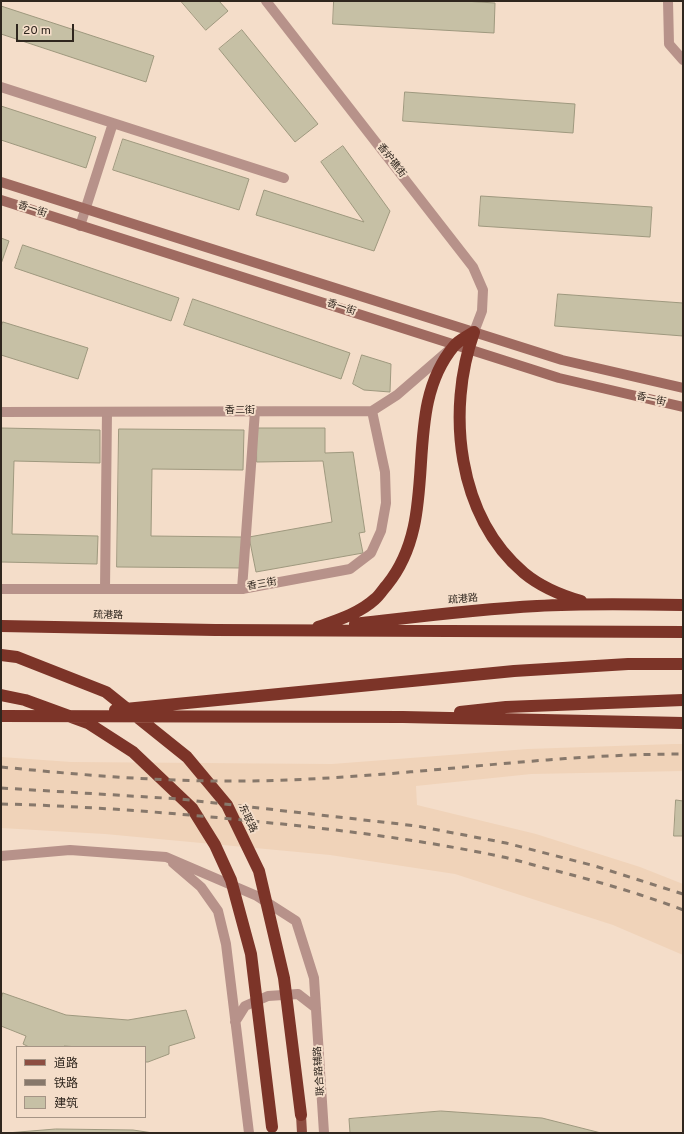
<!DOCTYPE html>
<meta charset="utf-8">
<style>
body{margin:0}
#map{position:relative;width:684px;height:1134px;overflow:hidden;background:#f4ddc9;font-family:Overpass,"Noto Sans SC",sans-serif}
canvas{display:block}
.frame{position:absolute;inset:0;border:2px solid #2f261e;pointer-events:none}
.legend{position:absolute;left:16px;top:1046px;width:130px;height:72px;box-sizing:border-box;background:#f4ddc9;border:1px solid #a59485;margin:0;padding:5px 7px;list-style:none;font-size:12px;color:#2f261e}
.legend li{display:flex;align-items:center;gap:8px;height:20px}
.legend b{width:20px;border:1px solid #a59485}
.scale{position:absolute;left:16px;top:24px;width:58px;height:18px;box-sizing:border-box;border:2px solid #2f261e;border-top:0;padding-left:5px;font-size:12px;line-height:14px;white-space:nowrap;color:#2f261e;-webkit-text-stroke:3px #f4ddc9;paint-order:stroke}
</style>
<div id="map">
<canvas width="684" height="1134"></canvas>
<div class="frame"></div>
<ul class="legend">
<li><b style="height:5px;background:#8d4e42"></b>道路</li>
<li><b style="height:5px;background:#87786b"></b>铁路</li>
<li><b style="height:11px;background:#c6c0a5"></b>建筑</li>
</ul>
<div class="scale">20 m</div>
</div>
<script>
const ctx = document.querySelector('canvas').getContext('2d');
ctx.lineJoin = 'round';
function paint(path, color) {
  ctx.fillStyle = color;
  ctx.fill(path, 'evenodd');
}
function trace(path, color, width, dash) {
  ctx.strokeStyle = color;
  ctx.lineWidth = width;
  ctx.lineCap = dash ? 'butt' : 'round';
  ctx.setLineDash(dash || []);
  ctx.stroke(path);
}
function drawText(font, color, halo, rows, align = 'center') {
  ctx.font = font + ' Overpass,"Noto Sans SC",sans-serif';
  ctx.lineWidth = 4;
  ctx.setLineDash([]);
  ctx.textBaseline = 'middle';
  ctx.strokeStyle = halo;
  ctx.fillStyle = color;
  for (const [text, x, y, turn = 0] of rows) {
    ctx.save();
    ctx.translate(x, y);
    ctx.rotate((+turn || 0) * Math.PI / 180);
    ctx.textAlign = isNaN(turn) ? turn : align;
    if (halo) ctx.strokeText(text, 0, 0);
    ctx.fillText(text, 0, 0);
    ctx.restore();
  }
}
paint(new Path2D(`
 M674 744H683V771L531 774 416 786 417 805 536 834 640 867 683 884V955L613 925 455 874 330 855 105 834 1 828V757L71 762 332 764 528 749Z`), '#f0d3b9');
const building = new Path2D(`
 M181 1H219L228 11 206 30Z
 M334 1H464L495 3 494 33 333 24Z
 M1 6 154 56 146 82 1 34Z
 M242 30 318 124 295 142 219 49Z
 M405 92 575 104 573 133 403 121Z
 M1 106 96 137 86 168 1 140Z
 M123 139 249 179 239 210 113 170Z
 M343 146 390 211 374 251 256 215 264 190 364 222 321 162Z
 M481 196 652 207 650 237 479 226Z
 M1 238 9 241 1 264Z
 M23 245 179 298 171 321 15 268Z
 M558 294 683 303V336L555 326Z
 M193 299 350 353 341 379 184 325Z
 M3 322 88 348 78 379 1 355V327Z
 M362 355 391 364 390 392 364 390 353 384Z
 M1 428 100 430V463L14 461 12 534 98 536 97 564 1 562Z
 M257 428H325V453L353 452 365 532 359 533 363 553 256 572 249 537 332 522 323 461 257 462Z
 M119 429 244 430 243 470 152 469 151 536 242 537V568L117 567Z
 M676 800 683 801V836H674Z
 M3 993 66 1015 128 1020 186 1010 195 1038 169 1046V1054L148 1062H145V1047H79L64 1046V1047H29L23 1044 26 1036 1 1026V1000Z
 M441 1111 542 1118 601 1133H350L349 1119Z
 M56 1129 133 1130 153 1133H7Z`);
paint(building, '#c6c0a5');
trace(building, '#9e987e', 1);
trace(new Path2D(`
 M1 87 284 178
 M80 226 113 123
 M105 589 107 412
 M242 589 255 411`), '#b7928a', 10);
trace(new Path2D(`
 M266 1 473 267 483 290 482 311 474 332
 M668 1 669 44 683 60
 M1 412 372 411 397 395 449 350
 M1 589H242L350 569 371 553 381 531 386 503 385 472 372 411
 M1 856 70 850 166 857 257 896 296 921 314 978 324 1133
 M173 863 201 887 218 911 226 944 249 1133
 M235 1022 245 1006 268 996 298 994 316 1008`), '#b7928a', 10);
trace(new Path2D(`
 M1 182 562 360 683 388
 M1 200 559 378 683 407`), '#9f6a60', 10);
trace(new Path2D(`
 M301 1115 302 1133`), '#8d4e42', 10);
trace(new Path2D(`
 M474 332C446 411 457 516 524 573 541 587 560 595 581 601
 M355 624C415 617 476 609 537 606 585 603 634 604 683 605
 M1 626 215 630 683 632
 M318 627C338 620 360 613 375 599 380 595 383 589 387 585 444 515 398 413 454 346 459 340 468 336 474 332
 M1 655 17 657 106 692 187 757 227 805 259 871 284 978 301 1115
 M1 695 25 700 88 723 133 752 192 808 215 845 231 880 251 954 272 1127
 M115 710 514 671 628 664H683
 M460 712 506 707 683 700
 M1 716 403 717 683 723`), '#7c3428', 12);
trace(new Path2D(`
 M1 767C82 775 163 782 244 781 391 780 536 754 683 754
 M1 788 180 799 417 826 506 843 595 866 683 894
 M1 804C88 806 175 813 262 822 342 830 423 840 503 857 521 861 539 867 557 871 599 882 642 894 683 910`), '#87786b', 3, [7, 7]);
drawText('10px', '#2f261e', '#f4ddc9', [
 ["香炉礁街",391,161,52],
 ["香一街",32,210,18],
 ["香一街",341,308,18],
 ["香一街",651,400,13],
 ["香二街",240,411],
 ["香三街",262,585,-10],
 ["疏港路",463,600,-5],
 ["疏港路",108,616,1],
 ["东联路",247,819,65],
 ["联合路辅路",320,1071,-94]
]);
</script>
